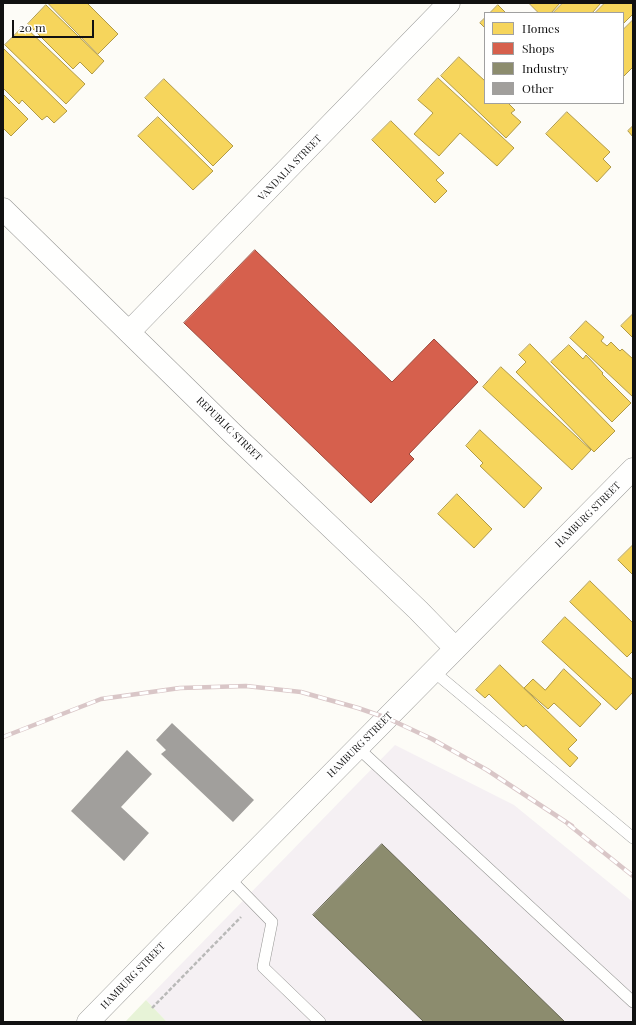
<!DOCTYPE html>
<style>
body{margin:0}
#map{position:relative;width:636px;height:1025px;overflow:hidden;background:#fdfcf7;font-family:"Playfair Display",serif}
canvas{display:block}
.frame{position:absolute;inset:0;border:4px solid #111;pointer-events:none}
.legend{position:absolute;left:484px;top:12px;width:140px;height:92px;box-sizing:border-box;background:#fff;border:1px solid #a0a0a0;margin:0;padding:5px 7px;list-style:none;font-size:12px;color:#111}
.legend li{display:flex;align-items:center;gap:8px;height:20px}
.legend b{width:20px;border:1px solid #a0a0a0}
.scale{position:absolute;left:12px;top:20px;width:82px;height:18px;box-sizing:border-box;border:2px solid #111;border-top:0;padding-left:5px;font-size:12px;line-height:14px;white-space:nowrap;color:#111;-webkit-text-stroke:3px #fff;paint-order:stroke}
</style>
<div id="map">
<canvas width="636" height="1025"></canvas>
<div class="frame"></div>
<ul class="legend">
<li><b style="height:11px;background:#f6d55c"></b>Homes</li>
<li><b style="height:11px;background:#d6604d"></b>Shops</li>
<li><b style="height:11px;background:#8c8c6e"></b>Industry</li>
<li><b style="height:11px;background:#a19f9c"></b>Other</li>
</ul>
<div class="scale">20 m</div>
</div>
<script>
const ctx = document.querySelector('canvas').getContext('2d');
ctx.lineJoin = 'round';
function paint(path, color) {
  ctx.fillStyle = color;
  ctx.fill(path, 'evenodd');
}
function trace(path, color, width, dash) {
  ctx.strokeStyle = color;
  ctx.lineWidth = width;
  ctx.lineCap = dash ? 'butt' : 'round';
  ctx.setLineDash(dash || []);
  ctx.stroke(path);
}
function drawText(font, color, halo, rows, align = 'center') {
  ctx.font = font + ' "Playfair Display",serif';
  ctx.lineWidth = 4;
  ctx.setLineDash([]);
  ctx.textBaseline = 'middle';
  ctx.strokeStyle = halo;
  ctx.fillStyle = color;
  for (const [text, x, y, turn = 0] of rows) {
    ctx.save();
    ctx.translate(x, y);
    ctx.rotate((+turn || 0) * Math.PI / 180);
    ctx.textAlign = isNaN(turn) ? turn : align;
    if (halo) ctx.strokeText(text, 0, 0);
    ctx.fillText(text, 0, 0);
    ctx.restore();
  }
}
paint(new Path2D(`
 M395 745 514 805 633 902V1022H167L146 1000Z`), '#f5f0f3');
paint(new Path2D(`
 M146 1000 167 1022H125Z`), '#e7f3d7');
const homes = new Path2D(`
 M48 3H87L118 34 98 54Z
 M529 3H560L551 13H539Z
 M563 3H601L592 13H553Z
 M605 3H633V14L623 24V13H595Z
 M46 5 104 61 92 74 80 62 73 69 28 24Z
 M498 5 506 13H490Z
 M485 18V28L480 23Z
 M633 20V67L623 77V30Z
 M24 26 85 84 66 104 5 45Z
 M3 48 67 111 54 123 47 116 42 120 22 100 19 104 3 88Z
 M459 57 485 81V103H508L515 110 511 113 521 122 506 138 441 76Z
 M438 78 514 148 497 166 460 133 439 156 414 134 433 113 418 100Z
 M164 79 233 146 213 166 145 98Z
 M3 94 28 119 11 136 3 128Z
 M567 112 610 152 603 159 611 167 597 182 546 134Z
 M158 117 213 171 193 190 138 136Z
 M391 121 444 173 436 180 447 191 435 203 372 140Z
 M633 126V137L628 131Z
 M633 314V338L621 326Z
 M586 321 604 337 601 341 607 346 611 342 620 351 622 349 633 359V397L570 338Z
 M530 344 615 431 594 452 516 372 526 362 519 355Z
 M569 345 583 359 586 355 603 373 602 374 631 403 612 422 551 362Z
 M501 367 591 450 572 470 483 387Z
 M480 430 542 488 524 508 480 466 483 463 466 446Z
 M457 494 492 529 474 548 438 514Z
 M633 545V575L618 560Z
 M590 581 633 623V651L627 657 570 602Z
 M565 617 633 680V692L616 710 542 642Z
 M500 665 577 740 568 749 578 758 570 767 526 725 523 727 489 694 485 698 476 690Z
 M564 669 601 704 580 727 554 703 548 709 524 688 533 679 545 690Z`);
paint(homes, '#f6d55c');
trace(homes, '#b19a46', 1);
const shops = new Path2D(`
 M255 250 392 382 434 339 478 382 409 454 414 459 371 503 184 323Z`);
paint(shops, '#d6604d');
trace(shops, '#9b483b', 1);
const industry = new Path2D(`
 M382 844 565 1022H424L313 915Z`);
paint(industry, '#8c8c6e');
trace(industry, '#676752', 1);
paint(new Path2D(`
 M172 723 254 800 233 822 161 754 166 750 156 740Z
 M127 750 152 774 121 807 149 833 124 861 71 811Z`), '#a19f9c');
const service = new Path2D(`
 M433 671 633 838
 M358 748 633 1002
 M229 878 272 922 263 967 320 1022`);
const minor = new Path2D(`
 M3 209 232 433 418 610 455 648
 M129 332 449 3
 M88 1022 229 878 633 469`);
trace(service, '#979795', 12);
trace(minor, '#979795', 23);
trace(new Path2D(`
 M152 1008 241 917`), '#b9b9b8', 2.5, [4, 2]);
trace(service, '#fffffe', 11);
trace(minor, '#fffffe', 22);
const rail = new Path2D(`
 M3 737 101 699 180 688 246 686 301 692 358 708 387 718 432 739 487 770 572 826
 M568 824 633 876`);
trace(rail, '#d9c6c7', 4.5);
trace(rail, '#fff', 3, [9]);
drawText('10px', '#111', '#fff', [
 ["VANDALIA STREET",290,168,-46],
 ["REPUBLIC STREET",229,429,44],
 ["HAMBURG STREET",588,515,-45],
 ["HAMBURG STREET",360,745,-45],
 ["HAMBURG STREET",133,976,-46]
]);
</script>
